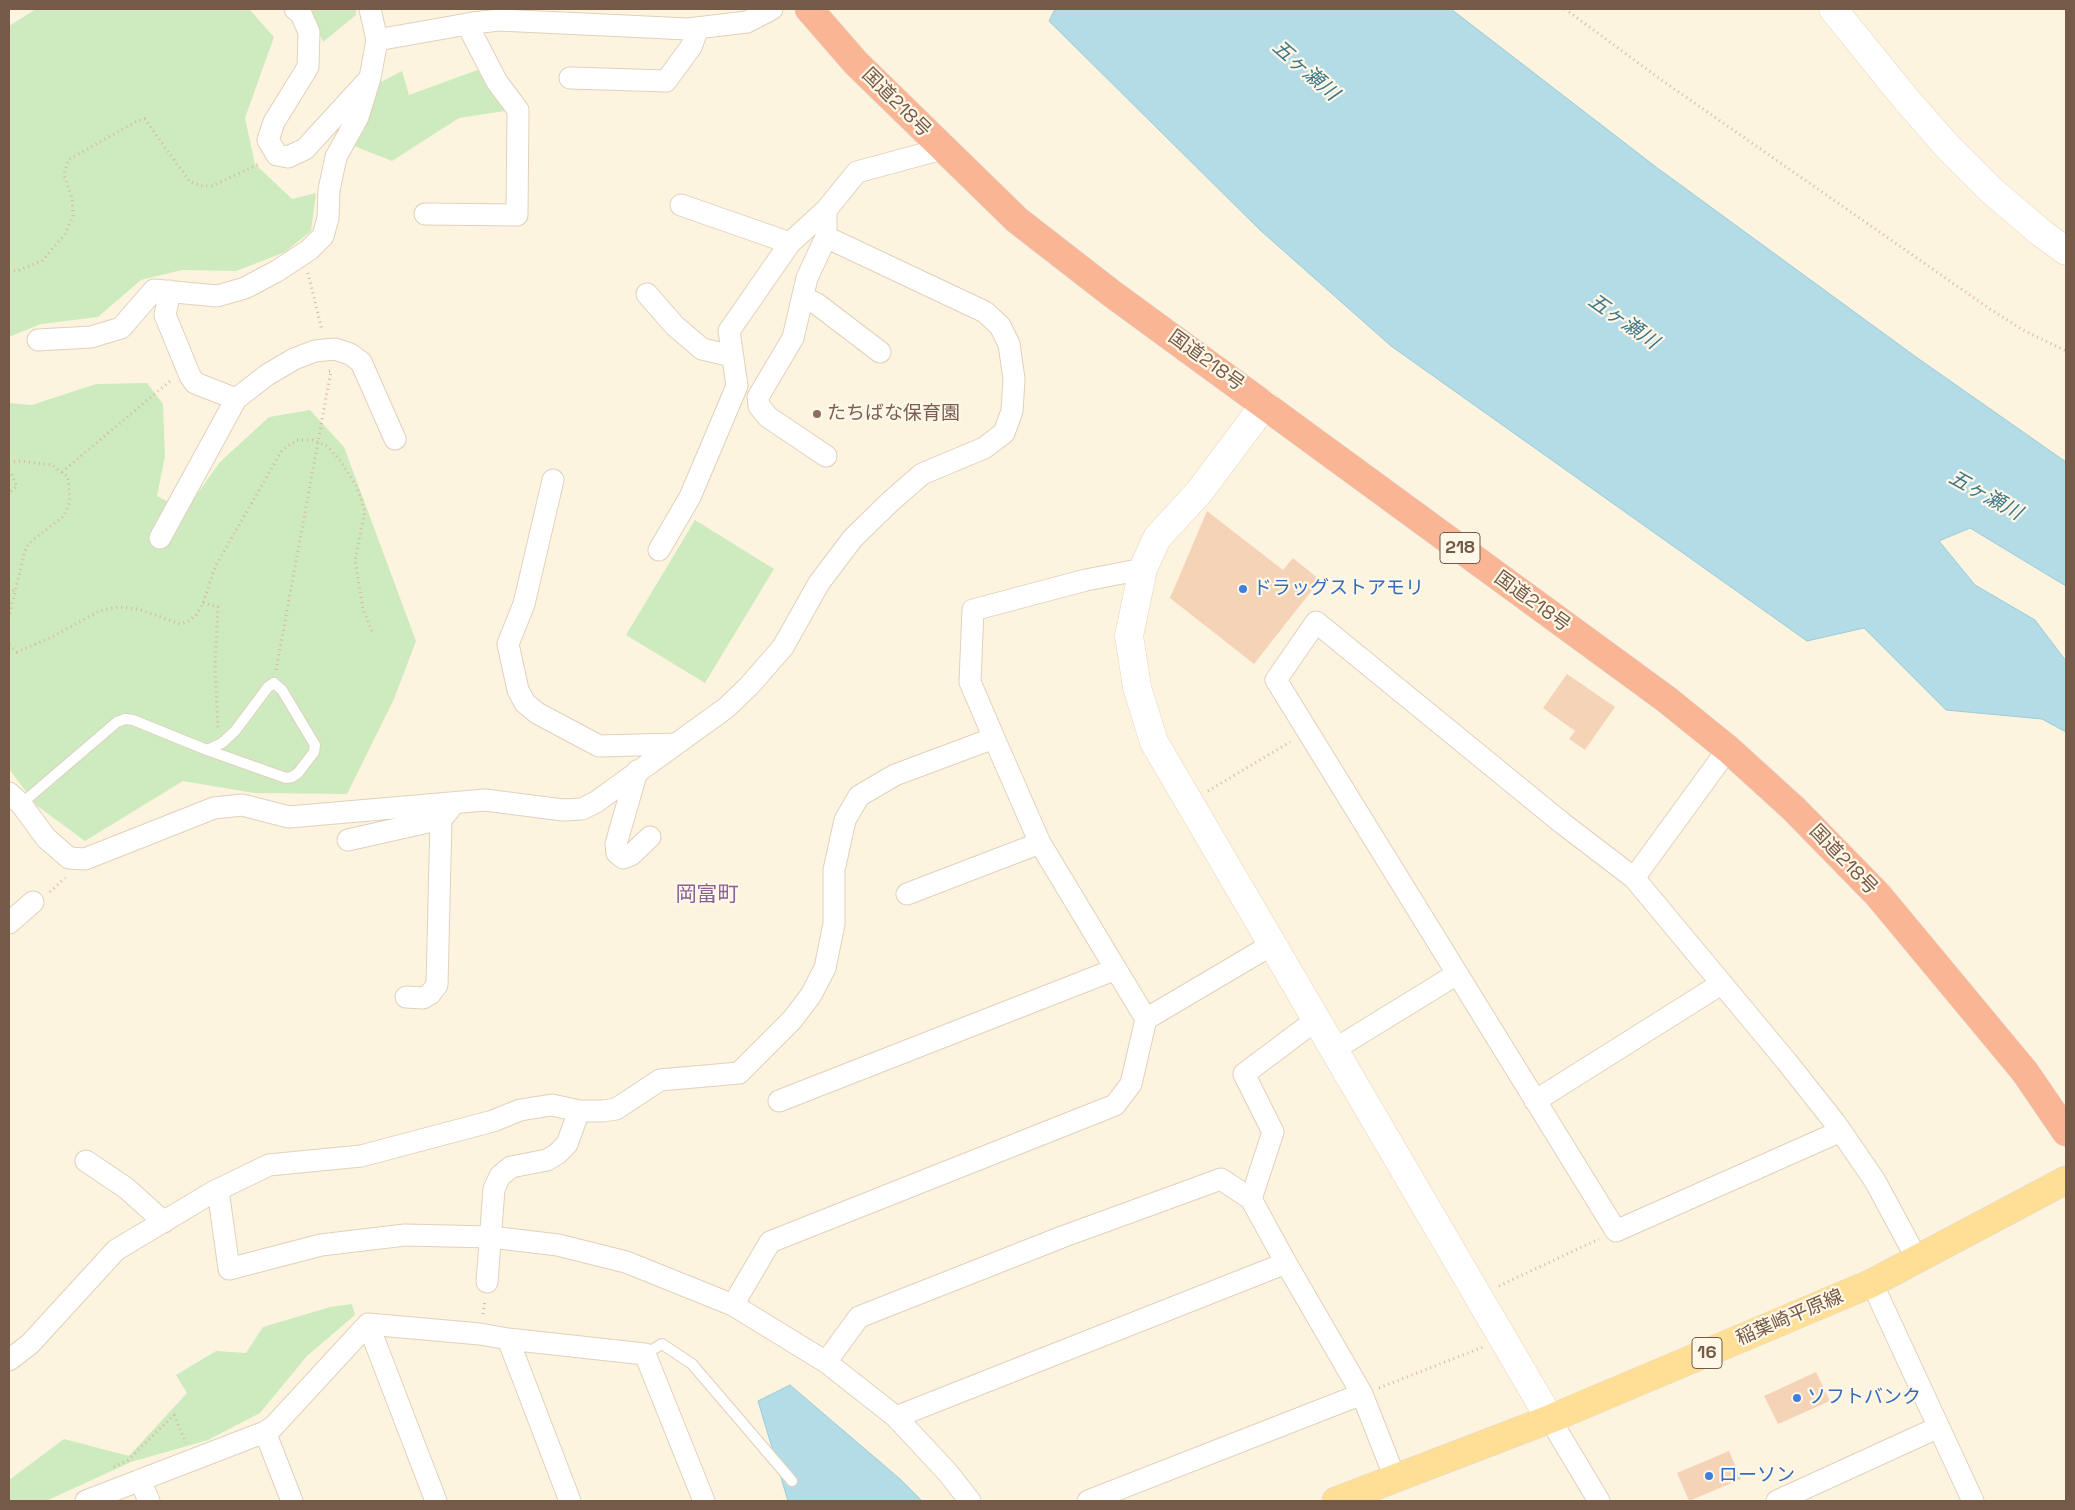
<!DOCTYPE html>
<html>
<head>
<meta charset="utf-8">
<style>
	body { margin:0 }
	#map { position:relative; width:2075px; height:1510px; overflow:hidden; background:#fdf4e0; font-family:"Space Grotesk",sans-serif }
	canvas { display:block }
	.frame { position:absolute; inset:0; border:10px solid #755a47; pointer-events:none }
</style>
</head>
<body>
<div id="map">
<canvas width="2075" height="1510"></canvas>
<div class="frame"></div>
</div>
<script>
const c = document.querySelector('canvas').getContext('2d');
c.lineJoin = 'round';
function fill(path, color) { c.fillStyle = color; c.fill(path, 'evenodd'); }
const shape = rows => new Path2D(rows.map(r => 'M' + r).join(''));
function stroke(path, color, width, dash) { c.strokeStyle = color; c.lineWidth = width; c.lineCap = dash ? 'butt' : 'round'; c.setLineDash(dash || []); c.stroke(path); }
function drawText(font, color, halo, rows, align = 'center') {
  c.font = font + ' "Space Grotesk","Noto Sans JP",sans-serif'; c.lineWidth = 4.5; c.setLineDash([]); c.textBaseline = 'middle'; c.strokeStyle = halo; c.fillStyle = color; for (const [text, x, y, turn = 0] of rows) {
    c.save(); c.translate(x, y); c.rotate((+turn || 0) * Math.PI / 180); c.textAlign = isNaN(turn) ? turn : align; if (halo) c.strokeText(text, 0, 0); c.fillText(text, 0, 0); c.restore();
  }
}
fill(shape([
	[36,9,250,10,274,37,245,118,255,164,292,199,316,193,311,231,285,252,236,271,182,270,141,280,98,317,41,324,9,337,9,26],
	[309,9,356,9,356,15,323,42],
	[483,68,505,111,459,118,392,161,354,146,379,83,402,71,409,95],
	[147,383,163,404,165,456,157,496,185,511,220,462,269,417,310,410,344,447,416,641,394,699,347,794,254,793,183,781,85,841,36,805,9,769,9,403,32,405,96,384],
	[695,520,774,569,705,683,626,635],
	[352,1304,355,1315,307,1356,260,1413,208,1440,131,1462,46,1501,9,1501,9,1480,64,1439,129,1456,187,1393,176,1375,216,1351,246,1353,263,1327,330,1307]
]), '#cdebbf');
const water = shape([
	[1055,9,1451,9,1656,167,1916,357,2066,462,2066,586,1970,528,1939,541,1975,585,2035,620,2066,661,2066,732,2042,719,1946,710,1864,628,1807,641,1391,346,1260,230,1049,21,1055,9],
	[790,1385,900,1479,922,1501,788,1501,758,1401,790,1385]
]);
fill(water, '#b4dce7');
stroke(water, '#9acbd9', 1);
fill(shape([
	[1207,511,1283,570,1293,558,1320,580,1254,664,1170,598],
	[1567,674,1615,707,1585,750,1569,739,1575,731,1543,708],
	[1816,1372,1830,1401,1778,1424,1764,1396],
	[1729,1451,1741,1479,1689,1501,1677,1473]
]), '#f4d3b7');
const lane = shape([
	[21,804,117,722,125,719,133,720,207,750,286,778,292,777,298,773,314,752,315,745,282,690,274,683,268,687,235,731,222,743,207,750],
	[645,1354,662,1344,692,1364,792,1481]
]);
const street = shape([
	[295,9,301,14,309,32,308,67,274,122,268,140,277,155,288,157,305,149,370,78,377,40,370,9],
	[377,40,473,23,499,20,688,29,747,22,772,9],
	[570,78,666,81,691,47,698,28],
	[681,205,790,243],
	[425,214,517,215,518,110,497,82,467,24],
	[826,237,807,278,793,338,758,397,759,406,768,417,826,456],
	[170,291,165,315,190,376,195,383,236,399,267,375,294,359,315,351,335,349,350,354,361,362,395,439],
	[647,294,675,326,702,349,732,356],
	[804,298,817,304,880,352],
	[38,340,91,337,121,328,154,290,217,296,245,288,277,271,309,250,323,236,328,218,329,190,336,157,358,117,370,78],
	[553,480,524,604,508,644,518,690,525,703,537,713,599,746,675,744],
	[160,538,236,399],
	[659,550,690,497,737,386,729,331,790,243,826,210],
	[994,738,1040,843,1146,1019],
	[637,771,616,844,617,853,623,858,631,855,650,837],
	[9,793,21,804,46,838,69,858,85,859,214,808,242,805,289,817,485,800,563,810,582,809,596,802,726,708,749,686,783,647,819,583,853,538,891,501,922,474,984,448,1004,433,1012,411,1014,379,1009,344,1000,326,985,312,826,237,826,210,857,172,942,149],
	[348,840,441,819,449,810],
	[1634,878,1728,749],
	[907,894,1040,843],
	[9,923,33,902],
	[406,997,423,998,430,994,437,985,441,819],
	[1335,1049,1457,974],
	[779,1101,1116,969],
	[1535,1101,1721,984],
	[1841,1131,1616,1231,1276,680,1316,622,1562,823,1634,878,1787,1062,1836,1124,1875,1181,1917,1259],
	[86,1161,126,1188,164,1222],
	[218,1190,229,1269,321,1245,405,1235,491,1237,558,1245,626,1262,733,1305,826,1362],
	[1251,1199,1273,1132,1244,1074,1316,1020],
	[487,1282,494,1189,500,1176,511,1167,547,1160,557,1154,567,1144,579,1111],
	[1872,1283,1973,1501],
	[733,1305,770,1242,1115,1105,1131,1084,1146,1019,1273,944],
	[368,1324,436,1501],
	[508,1339,570,1501],
	[9,1360,30,1344,116,1250,213,1192,269,1165,361,1156,493,1121,520,1110,552,1105,579,1111,603,1111,616,1109,660,1080,739,1073,792,1020,811,995,825,968,834,924,834,870,845,820,859,796,895,775,994,738,970,682,973,610,1086,580,1143,569],
	[1362,1394,1395,1478],
	[896,1417,1286,1263],
	[1550,1419,1599,1501],
	[265,1432,292,1501],
	[140,1480,149,1501],
	[86,1501,265,1432,273,1427,368,1324,480,1334,508,1339,645,1354,704,1501],
	[970,1501,948,1473,896,1417,826,1362,859,1317,1062,1237,1221,1179,1251,1199,1286,1263,1362,1394,1088,1501],
	[1777,1501,1939,1427]
]);
const secondary = shape([
	[1833,9,1905,98,1947,146,1991,190,2040,232,2066,251],
	[1265,404,1200,491,1157,538,1143,569,1129,636,1137,687,1154,742,1550,1419]
]);
const primary = shape([
	[1336,1501,1550,1419,1872,1283,2066,1180]
]);
const highway = shape([
	[809,9,856,63,1017,220,1111,293,1666,699,1728,749,1794,809,1878,895,2025,1072,2066,1132]
]);
stroke(lane, '#e1d0bc', 12);
stroke(street, '#e1d0bc', 23);
stroke(secondary, '#e7d2ba', 29);
stroke(primary, '#ded7d3', 29);
stroke(highway, '#ded7d3', 29);
stroke(shape([
	[1565,9,1660,79,1990,309,2023,330,2066,351],
	[9,270,17,271,42,261,65,234,73,216,72,198,64,175,68,160,137,121,145,119,190,182,201,186,212,186,261,163],
	[308,273,322,330],
	[9,462,20,461,52,465,68,477,70,501,64,516,29,543,25,551,9,616],
	[9,470,17,486,9,493],
	[62,472,170,381],
	[9,594,16,588],
	[203,603,218,607,215,665,218,728],
	[9,645,17,652,52,637,99,611,119,607,138,609,180,624,189,621,196,615,203,603,215,567,282,450,297,440,313,440,327,446,339,459,357,487,365,511,355,560,363,609,373,634],
	[276,670,331,371,329,371],
	[1208,791,1290,742],
	[50,892,65,878],
	[1499,1286,1599,1239],
	[483,1314,485,1300],
	[1379,1388,1483,1347],
	[114,1467,128,1460,174,1415,186,1443]
]), '#d8b79a', 3, [1, 4]);
stroke(lane, '#fff', 10);
stroke(street, '#fff', 21);
stroke(secondary, '#fff', 28);
stroke(primary, '#ffdf96', 28);
stroke(highway, '#fab694', 28);
for (const [x, y, r, color] of [
	[817,414,5,"#8d6e63"],
	[1243,589,5,"#3f7fe0"],
	[1797,1398,5,"#3f7fe0"],
	[1709,1476,5,"#3f7fe0"]
]) { const dot = new Path2D(); dot.arc(x, y, r, 0, 2 * Math.PI); c.fillStyle = color; c.fill(dot); stroke(dot, '#fff7e7', 2); }
for (const [x, y, w] of [
	[1460,548,40],
	[1707,1353,30]
]) { const box = new Path2D(); box.roundRect(x - w / 2, y - 15.5, w, 31, 4); c.fillStyle = '#fff7e7'; c.fill(box); stroke(box, '#755a47', 1); }
drawText('bold 18px', '#755a47', null, [
	["218",1460,548],
	["16",1707,1353]
]);
drawText('19px', '#755a47', '#fff7e7', [
	["国道218号",896,103,45],
	["国道218号",1206,361,36],
	["国道218号",1532,602,36],
	["国道218号",1843,860,46],
	["稲葉崎平原線",1790,1318,-23]
]);
drawText('19px', '#785e54', '#fff7e7', [
	["たちばな保育園",827,414]
], 'left');
drawText('19px', '#366cbe', '#fff7e7', [
	["ドラッグストアモリ",1253,589],
	["ソフトバンク",1807,1398],
	["ローソン",1719,1476]
], 'left');
drawText('italic 20px', '#40788a', '#fff7e7', [
	["五ヶ瀬川",1305,71,41],
	["五ヶ瀬川",1623,322,35],
	["五ヶ瀬川",1985,496,29]
]);
drawText('21px', '#8a6299', '#fff7e7', [
	["岡富町",707,895]
]);
</script>
</body>
</html>
